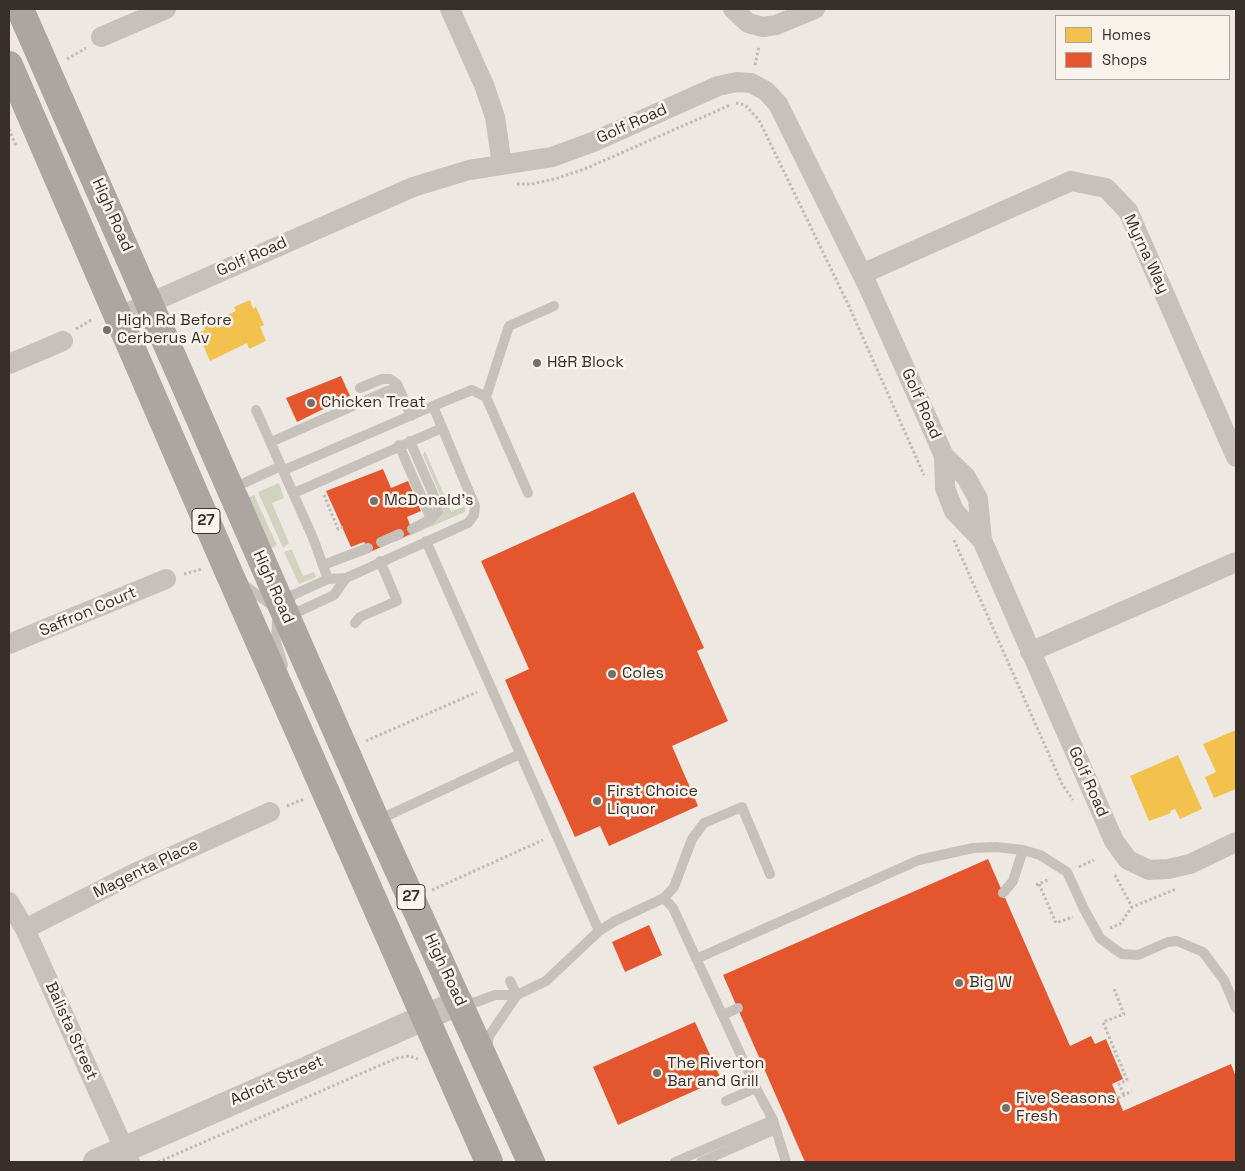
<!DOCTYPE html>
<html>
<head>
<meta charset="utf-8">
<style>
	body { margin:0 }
	#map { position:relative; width:1245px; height:1171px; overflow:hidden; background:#eee8e3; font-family:"Space Grotesk",sans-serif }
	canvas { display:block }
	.frame { position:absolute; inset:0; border:10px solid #382e2a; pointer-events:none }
	.legend { position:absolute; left:1055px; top:15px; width:175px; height:65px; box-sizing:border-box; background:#faf3ec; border:1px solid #aca49e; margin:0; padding:6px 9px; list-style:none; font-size:15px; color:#382e2a }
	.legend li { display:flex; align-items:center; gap:10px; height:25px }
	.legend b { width:25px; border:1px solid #aca49e }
</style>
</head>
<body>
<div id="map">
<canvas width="1245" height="1171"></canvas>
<div class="frame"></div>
<ul class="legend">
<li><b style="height:14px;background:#f2c14e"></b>Homes</li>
<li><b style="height:14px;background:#e4572e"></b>Shops</li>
</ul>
</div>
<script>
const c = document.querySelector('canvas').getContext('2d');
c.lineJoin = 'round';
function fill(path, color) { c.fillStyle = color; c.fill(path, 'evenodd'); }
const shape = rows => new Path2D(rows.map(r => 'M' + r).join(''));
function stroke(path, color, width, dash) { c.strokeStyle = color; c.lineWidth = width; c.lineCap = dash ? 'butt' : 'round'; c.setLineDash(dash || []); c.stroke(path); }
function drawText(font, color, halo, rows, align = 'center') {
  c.font = font + ' "Space Grotesk",sans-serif'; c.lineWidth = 5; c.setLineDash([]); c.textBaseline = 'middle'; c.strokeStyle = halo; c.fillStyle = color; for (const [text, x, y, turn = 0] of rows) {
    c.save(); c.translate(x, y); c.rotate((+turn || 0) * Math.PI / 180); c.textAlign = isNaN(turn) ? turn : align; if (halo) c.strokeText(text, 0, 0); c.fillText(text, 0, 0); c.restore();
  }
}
fill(shape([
	[425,451,451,511,466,506,465,512,395,542,394,540,439,518,443,508,441,497,423,455],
	[279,483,284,498,272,503,289,543,283,548,258,492],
	[254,495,277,545,269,550,247,498],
	[289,550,292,550,303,576,314,572,316,577,299,584,284,552]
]), '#d0d3be');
fill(shape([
	[250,300,253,309,256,307,264,325,260,327,266,341,249,349,247,343,210,361,198,333,205,330,204,327,212,322,236,311,234,307],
	[1236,730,1236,789,1214,798,1205,777,1216,772,1203,744],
	[1178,755,1202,809,1180,819,1175,809,1170,811,1171,813,1149,821,1130,776]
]), '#f2c14e');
fill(shape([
	[341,376,350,396,297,422,286,398],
	[383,469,391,488,408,481,421,511,407,517,413,533,370,552,364,542,351,547,326,491],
	[634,492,704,648,697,651,728,721,672,746,698,806,609,846,600,826,575,837,512,696,505,680,529,669,481,561],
	[988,859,1070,1046,1091,1036,1095,1044,1106,1039,1123,1079,1112,1084,1123,1111,1231,1064,1236,1077,1236,1162,805,1162,723,975],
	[649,925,662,955,625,972,612,942],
	[695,1022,721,1079,618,1125,593,1067]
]), '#e4572e');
stroke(shape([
	[67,59,86,48],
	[755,65,759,46],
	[736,103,745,105,759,120,848,304,924,475],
	[9,129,16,146],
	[517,184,532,184,558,178,587,168,730,105],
	[76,329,93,319],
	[324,495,338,529,343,527],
	[954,540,1062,784,1073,800],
	[184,574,202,569],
	[366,741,477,692],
	[287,806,304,799],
	[1079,867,1094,860],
	[1115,875,1132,907,1176,889],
	[1039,884,1056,923,1073,917],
	[1036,885,1050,879],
	[432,890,543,840],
	[1110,928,1120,924,1132,907],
	[1114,989,1124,1014,1103,1022,1127,1080,1119,1084,1124,1095],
	[1118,1098,1132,1091],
	[158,1162,397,1058,409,1056,418,1059]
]), '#c0b9b4', 3, [2.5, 2.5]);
stroke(shape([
	[360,388,382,379,390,379,397,384,411,416],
	[486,397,509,326,554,306],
	[433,406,472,390,486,397,528,493],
	[256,410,313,538,328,579],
	[410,441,437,503,438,511,431,519],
	[271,442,387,391,395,389,401,392],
	[399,445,431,519,412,529],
	[231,489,281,466],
	[294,493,442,428],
	[426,541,599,931],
	[381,542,399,534],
	[323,565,368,548],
	[243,584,270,604,300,611,334,595,346,578],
	[355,623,360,617,397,601,380,561],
	[283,665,276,642,277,621,283,608,293,595,328,579,346,578,468,523,474,515,475,506,433,406,284,470],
	[376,821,520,754],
	[1003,893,1013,881,1023,850],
	[664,898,673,908,756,1088,773,1120,786,1162],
	[696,959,919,860,973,848,996,847,1023,850,1040,855,1067,872,1084,909,1100,938,1116,950,1122,954,1138,955,1168,942,1177,941,1203,952,1224,980,1236,1008],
	[510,981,517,995],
	[461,1002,476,1002,495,995,517,995,546,981,599,931,615,921,664,898,674,887,692,839,704,823,742,807,770,874],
	[723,1015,738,1008],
	[487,1048,489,1036,517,995],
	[726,1101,756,1088],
	[675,1162,773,1120],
	[701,1162,776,1129]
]), '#c7c1bc', 10);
stroke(shape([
	[450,9,484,85,495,117,502,165],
	[733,9,748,23,763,27,776,25,815,9],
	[101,37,166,9],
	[862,274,1071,181,1106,188,1128,211,1236,457],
	[118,317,413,187,469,170,552,157,593,142,718,86,737,82,751,83,766,91,778,104,867,284,925,413,944,456,945,488,954,511,982,540],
	[9,364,63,341],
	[944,456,966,477,978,499,982,540,1114,841,1128,860,1149,870,1168,869,1190,864,1236,842],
	[9,644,166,579],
	[1030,652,1236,562],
	[9,902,25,929,130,1162],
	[25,929,137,872,270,812]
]), '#c7c1bc', 20);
stroke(shape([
	[96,1162,460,1002]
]), '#c7c1bc', 26);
stroke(shape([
	[20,9,376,821,531,1162],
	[9,65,229,573,489,1162]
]), '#aca5a1', 28);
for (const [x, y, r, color] of [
	[107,330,5,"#786f6b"],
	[537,363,5,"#786f6b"],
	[311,403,5,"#786f6b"],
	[374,501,5,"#786f6b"],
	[612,674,5,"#786f6b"],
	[597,801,5,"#786f6b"],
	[959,983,5,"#786f6b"],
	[657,1073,5,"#786f6b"],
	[1006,1108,5,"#786f6b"]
]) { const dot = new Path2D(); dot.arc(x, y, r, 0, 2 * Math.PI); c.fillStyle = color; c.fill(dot); stroke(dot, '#faf3ec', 2); }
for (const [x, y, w] of [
	[206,521,28],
	[411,897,28]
]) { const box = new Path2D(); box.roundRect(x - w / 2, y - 12.5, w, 25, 4); c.fillStyle = '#faf3ec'; c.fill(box); stroke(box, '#382e2a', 1); }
drawText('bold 15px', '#382e2a', null, [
	["27",206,521],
	["27",411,897]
]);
drawText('16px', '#382e2a', '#faf3ec', [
	["Golf Road",632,124,-24],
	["High Road",112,215,66],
	["Myrna Way",1146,254,65],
	["Golf Road",252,257,-24],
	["Golf Road",921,404,66],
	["High Road",273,587,66],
	["Saffron Court",88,612,-23],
	["Golf Road",1088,782,66],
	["Magenta Place",146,869,-26],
	["High Road",445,970,65],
	["Balista Street",71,1031,66],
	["Adroit Street",277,1081,-24]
]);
drawText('16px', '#382e2a', '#faf3ec', [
	["High Rd Before",117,321],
	["Cerberus Av",117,339],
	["H&R Block",547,363],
	["Chicken Treat",321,403],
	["McDonald's",384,501],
	["Coles",622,674],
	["First Choice",607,792],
	["Liquor",607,810],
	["Big W",969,983],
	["The Riverton",667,1064],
	["Bar and Grill",667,1082],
	["Five Seasons",1016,1099],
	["Fresh",1016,1117]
], 'left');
</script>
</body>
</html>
